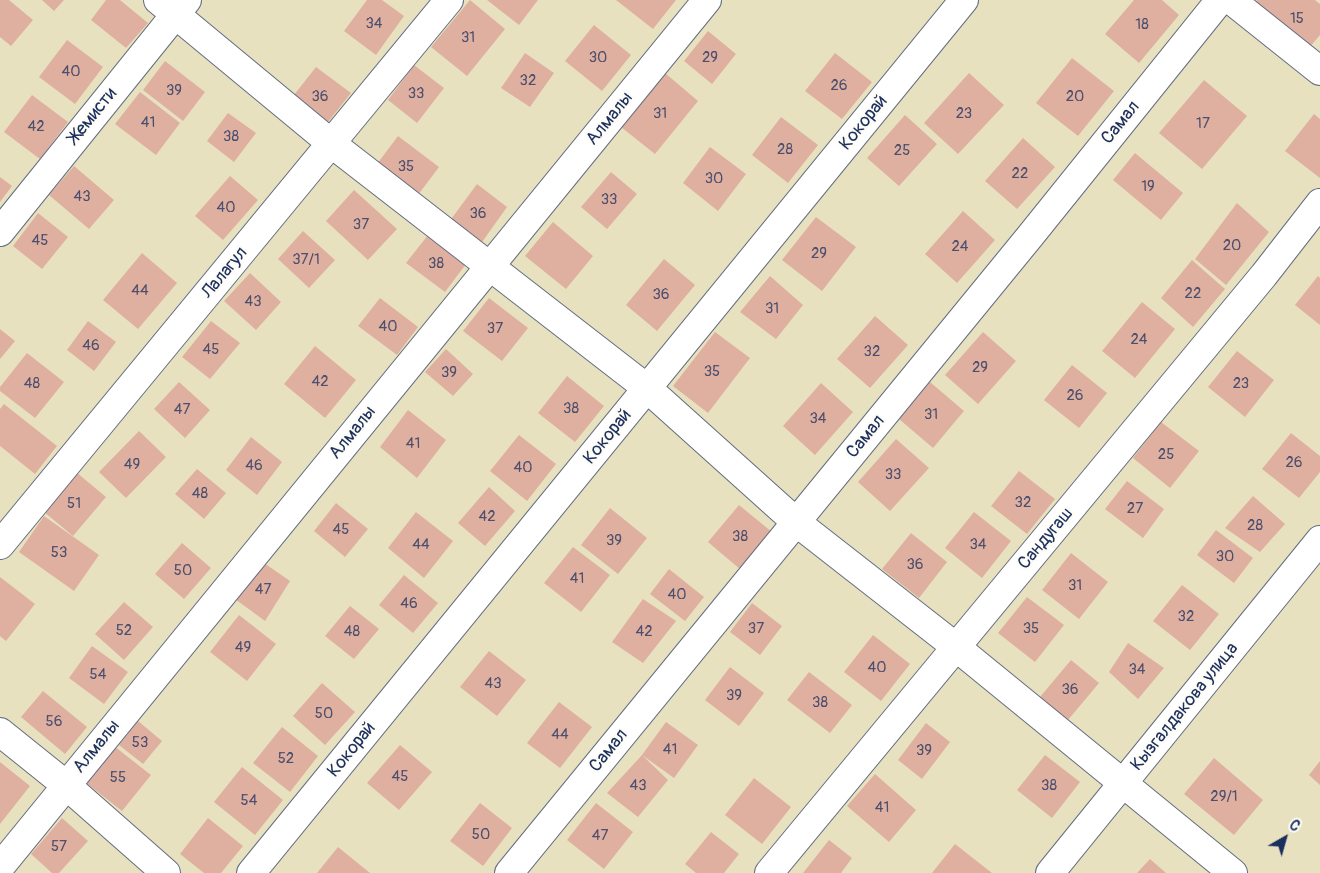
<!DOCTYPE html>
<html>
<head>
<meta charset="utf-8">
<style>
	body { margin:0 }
	#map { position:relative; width:1320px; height:873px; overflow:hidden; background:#e8e1bf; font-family:Pangolin,sans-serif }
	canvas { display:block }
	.north { position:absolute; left:1260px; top:813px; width:50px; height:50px; -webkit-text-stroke:4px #fdfcf7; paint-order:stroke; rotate:38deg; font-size:14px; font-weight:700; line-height:20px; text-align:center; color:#1b2f5e }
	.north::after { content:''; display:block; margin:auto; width:18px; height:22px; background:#1b2f5e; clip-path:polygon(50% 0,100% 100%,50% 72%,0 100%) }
</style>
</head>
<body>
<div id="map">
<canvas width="1320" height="873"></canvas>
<div class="north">С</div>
</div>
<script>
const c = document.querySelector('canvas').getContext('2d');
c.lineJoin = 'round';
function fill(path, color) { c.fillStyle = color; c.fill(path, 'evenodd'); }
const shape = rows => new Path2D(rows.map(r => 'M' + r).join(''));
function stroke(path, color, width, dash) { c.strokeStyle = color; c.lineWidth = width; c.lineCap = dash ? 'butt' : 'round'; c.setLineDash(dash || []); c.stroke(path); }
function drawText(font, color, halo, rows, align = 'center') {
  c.font = font + ' Pangolin,sans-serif'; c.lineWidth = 5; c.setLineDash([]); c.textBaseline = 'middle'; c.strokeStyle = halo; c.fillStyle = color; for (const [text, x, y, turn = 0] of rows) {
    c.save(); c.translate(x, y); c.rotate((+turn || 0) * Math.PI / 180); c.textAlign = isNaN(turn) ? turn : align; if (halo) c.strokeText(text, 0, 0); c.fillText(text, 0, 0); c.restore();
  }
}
fill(shape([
	[0,0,9,0,33,20,11,46,0,37],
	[42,0,64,0,54,11],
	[106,0,120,0,148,23,126,48,91,20],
	[367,0,382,0,404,16,376,55,344,31],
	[470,0,505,29,467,76,431,47],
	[487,0,538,0,519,25],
	[616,0,676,0,653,29],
	[1134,0,1162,0,1179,15,1139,63,1105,34],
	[1257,0,1315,0,1320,4,1320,35,1308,49,1254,3],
	[594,25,631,55,602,91,565,61],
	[708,31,736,54,712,84,684,61],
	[67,40,103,67,75,104,39,77],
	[525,53,554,73,530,107,501,88],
	[835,53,872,82,842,119,805,91],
	[1072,58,1114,91,1078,136,1036,103],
	[165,61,205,92,183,121,143,90],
	[414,65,444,88,417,123,388,100],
	[316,67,351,93,324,127,290,100],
	[665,73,698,101,655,154,621,127],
	[969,73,1004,105,958,154,924,123],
	[1204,80,1247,116,1202,169,1159,133],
	[140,92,180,123,156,155,115,124],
	[32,95,68,122,40,159,4,132],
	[228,113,256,133,234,162,207,141],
	[1314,114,1320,119,1320,178,1285,151],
	[905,115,937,144,899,186,867,158],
	[781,117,818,145,788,183,752,155],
	[398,136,439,167,415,199,374,168],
	[1023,138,1055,167,1017,209,985,181],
	[710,147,746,174,718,211,683,183],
	[1135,153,1183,193,1161,220,1113,180],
	[74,166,114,200,89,229,49,195],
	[611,172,637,194,607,229,581,207],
	[230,176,258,200,223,240,195,216],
	[0,177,12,186,0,202],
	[477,184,507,207,480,245,449,222],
	[354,190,397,229,368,260,326,221],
	[1237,203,1269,232,1226,285,1195,259],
	[963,211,995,240,957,283,925,254],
	[38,213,68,237,42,269,13,246],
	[816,217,856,247,822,291,782,260],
	[553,222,593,256,566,289,525,256],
	[303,231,335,260,309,288,278,259],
	[428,235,466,264,445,292,406,263],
	[142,253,177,283,138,329,103,300],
	[664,259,695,285,657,331,626,305],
	[1192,260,1225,289,1193,327,1161,298],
	[250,273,281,302,256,330,224,301],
	[770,276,803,305,776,339,740,312],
	[1318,276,1320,278,1320,325,1295,305],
	[380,298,418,327,397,355,358,326],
	[489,298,528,328,502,361,463,331],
	[1142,302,1175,329,1135,378,1102,351],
	[875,316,908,345,870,388,837,359],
	[88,321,116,342,94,371,67,350],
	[211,321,240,343,210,379,182,357],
	[0,329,15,341,0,359],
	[715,332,750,358,708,413,673,386],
	[983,332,1016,361,978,404,945,375],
	[315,346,356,380,325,418,284,384],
	[446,349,473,374,453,396,425,372],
	[1237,351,1274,380,1245,417,1208,387],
	[27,353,64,382,35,418,0,391,0,387],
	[1072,365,1107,393,1079,428,1044,400],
	[567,376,604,406,575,442,538,413],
	[179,382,210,410,185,438,154,409],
	[930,382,964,411,933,448,899,419],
	[821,383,853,412,815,455,783,426],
	[4,404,57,446,35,474,0,446,0,409],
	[408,410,446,440,417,478,380,447],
	[1161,422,1199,451,1170,488,1133,458],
	[139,431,166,457,126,498,99,472],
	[1291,433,1320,456,1320,472,1299,498,1262,469],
	[519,435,556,464,527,501,490,471],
	[251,437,282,462,257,495,226,470],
	[896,439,929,468,890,511,858,482],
	[197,469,226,493,204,519,175,494],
	[1019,471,1055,499,1027,534,991,506],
	[76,472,106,497,73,536,43,511],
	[1127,481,1164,509,1143,538,1105,509],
	[489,487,515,511,485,546,458,523],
	[1253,496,1285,524,1260,552,1225,528],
	[336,503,368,529,345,557,314,531],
	[739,505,772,532,741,570,708,542],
	[610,508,647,538,618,574,581,545],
	[416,512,453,541,424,578,388,548],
	[974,512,1011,541,982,578,945,548],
	[44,516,99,555,74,591,19,552],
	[1216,530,1253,558,1234,583,1197,555],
	[911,533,947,562,919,598,882,569],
	[182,543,211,568,184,599,155,574],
	[573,547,610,575,581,612,544,583],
	[1071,553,1108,582,1079,619,1042,590],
	[264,563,290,581,265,621,235,599],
	[669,569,704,597,685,621,650,594],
	[404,575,438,603,413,633,379,605],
	[0,577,35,604,6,641,0,636],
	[1182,585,1219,614,1190,650,1153,621],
	[1027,597,1064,625,1035,662,998,633],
	[643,599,676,621,643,663,612,642],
	[124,602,153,627,124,660,95,634],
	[752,603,782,626,760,655,730,632],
	[350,606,379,629,354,659,325,636],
	[239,615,276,644,247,681,210,652],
	[873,635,910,664,881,701,844,672],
	[1128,643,1164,668,1138,699,1109,672],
	[92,646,128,672,104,704,69,678],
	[489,651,526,680,497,716,460,687],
	[1071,660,1099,683,1068,720,1040,697],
	[730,667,764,693,739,726,705,700],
	[809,672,852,705,830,733,787,700],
	[322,683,355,712,325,745,293,716],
	[43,691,87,727,65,754,21,717],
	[559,702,592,727,560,768,527,743],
	[138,721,162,741,143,764,119,745],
	[666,722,698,745,674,778,642,755,668,780,638,817,607,793,642,755],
	[926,723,950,742,922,779,898,760],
	[282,727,318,756,290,792,253,763],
	[400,745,432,772,399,810,367,783],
	[114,746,151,775,122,811,85,782],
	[1045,755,1080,782,1052,818,1017,790],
	[1214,758,1263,800,1234,835,1184,794],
	[1320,761,1320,785,1309,775],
	[0,762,30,786,0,824],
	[242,767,283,800,255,835,214,802],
	[875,774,916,810,889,842,847,806],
	[754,778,791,807,762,844,725,815],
	[480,803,512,828,483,866,450,841],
	[596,803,633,832,604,869,567,840],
	[62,818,88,841,59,873,52,873,31,854],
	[208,818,243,846,221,873,204,873,180,854],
	[711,832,739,854,724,873,696,873,685,864],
	[829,840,852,858,841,873,803,873],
	[955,844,992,873,932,873],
	[338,847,370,873,317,873],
	[1150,859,1166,873,1137,873]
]), '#dfb09f');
const minor = shape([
	[158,0,332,144,648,389,796,522,956,647,1233,873],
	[1231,0,1320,71],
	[0,232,187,0],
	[0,545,449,0],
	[0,732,66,785,166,873],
	[0,867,707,0],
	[251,873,964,0],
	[509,873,1031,235,1220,0],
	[769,873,1264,275,1320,203],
	[1050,873,1320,540]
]);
stroke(minor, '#636d80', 30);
stroke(minor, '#fff', 28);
drawText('15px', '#4c4f6e', null, [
	["15",1297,19],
	["34",374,24],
	["18",1142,25],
	["31",468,38],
	["30",598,58],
	["29",710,58],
	["40",71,72],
	["32",528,81],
	["26",839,86],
	["39",174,91],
	["33",416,94],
	["36",320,97],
	["20",1075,97],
	["31",660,114],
	["23",964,114],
	["41",148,123],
	["17",1203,124],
	["42",36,127],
	["38",231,137],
	["28",785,150],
	["25",902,151],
	["35",406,167],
	["22",1020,174],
	["30",714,179],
	["19",1148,187],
	["43",82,197],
	["33",609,200],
	["40",226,208],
	["36",478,214],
	["37",361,225],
	["45",40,241],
	["20",1232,246],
	["24",960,247],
	["29",819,254],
	["37/1",306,260],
	["38",436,264],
	["44",140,291],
	["22",1193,294],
	["36",661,295],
	["43",253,302],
	["31",772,309],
	["40",388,327],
	["37",495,329],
	["24",1139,340],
	["46",91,346],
	["45",211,350],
	["32",872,352],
	["29",980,368],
	["35",712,372],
	["39",449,373],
	["42",320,382],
	["48",32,384],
	["23",1241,384],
	["26",1075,396],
	["38",571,409],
	["47",182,410],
	["31",931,415],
	["34",818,419],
	["41",413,444],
	["25",1166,455],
	["26",1294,463],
	["49",132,465],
	["46",254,466],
	["40",523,468],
	["33",893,475],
	["48",200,494],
	["32",1023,503],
	["51",74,504],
	["27",1135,509],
	["42",487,517],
	["28",1255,526],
	["45",341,530],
	["38",740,537],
	["39",614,541],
	["44",421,545],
	["34",978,545],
	["53",59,553],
	["30",1225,557],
	["36",915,565],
	["50",183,571],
	["41",577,579],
	["31",1075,586],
	["47",263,590],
	["40",677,595],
	["46",409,604],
	["32",1186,617],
	["37",756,629],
	["35",1031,629],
	["52",124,631],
	["48",352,632],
	["42",644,632],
	["49",243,648],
	["40",877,668],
	["34",1137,670],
	["54",98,675],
	["43",493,684],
	["36",1070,690],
	["39",734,696],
	["38",820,703],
	["50",324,714],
	["56",54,722],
	["44",560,735],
	["53",140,743],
	["41",670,750],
	["39",924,751],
	["52",286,759],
	["45",400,777],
	["55",118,778],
	["43",638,786],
	["38",1049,786],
	["29/1",1224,797],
	["54",249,801],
	["41",882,808],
	["50",481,835],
	["47",600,836],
	["57",59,847]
]);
drawText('18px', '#1b2f5e', '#fdfcf7', [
	["Жемисти",93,116,-51],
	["Алмалы",610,119,-51],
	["Кокорай",864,123,-51],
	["Самал",1121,123,-51],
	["Лалагул",225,273,-50],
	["Алмалы",353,433,-51],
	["Кокорай",608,437,-51],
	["Самал",866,437,-51],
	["Сандугаш",1046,539,-50],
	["Кызгалдакова улица",1185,707,-51],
	["Алмалы",97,747,-51],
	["Кокорай",352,750,-51],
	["Самал",609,751,-51]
]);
</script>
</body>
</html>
